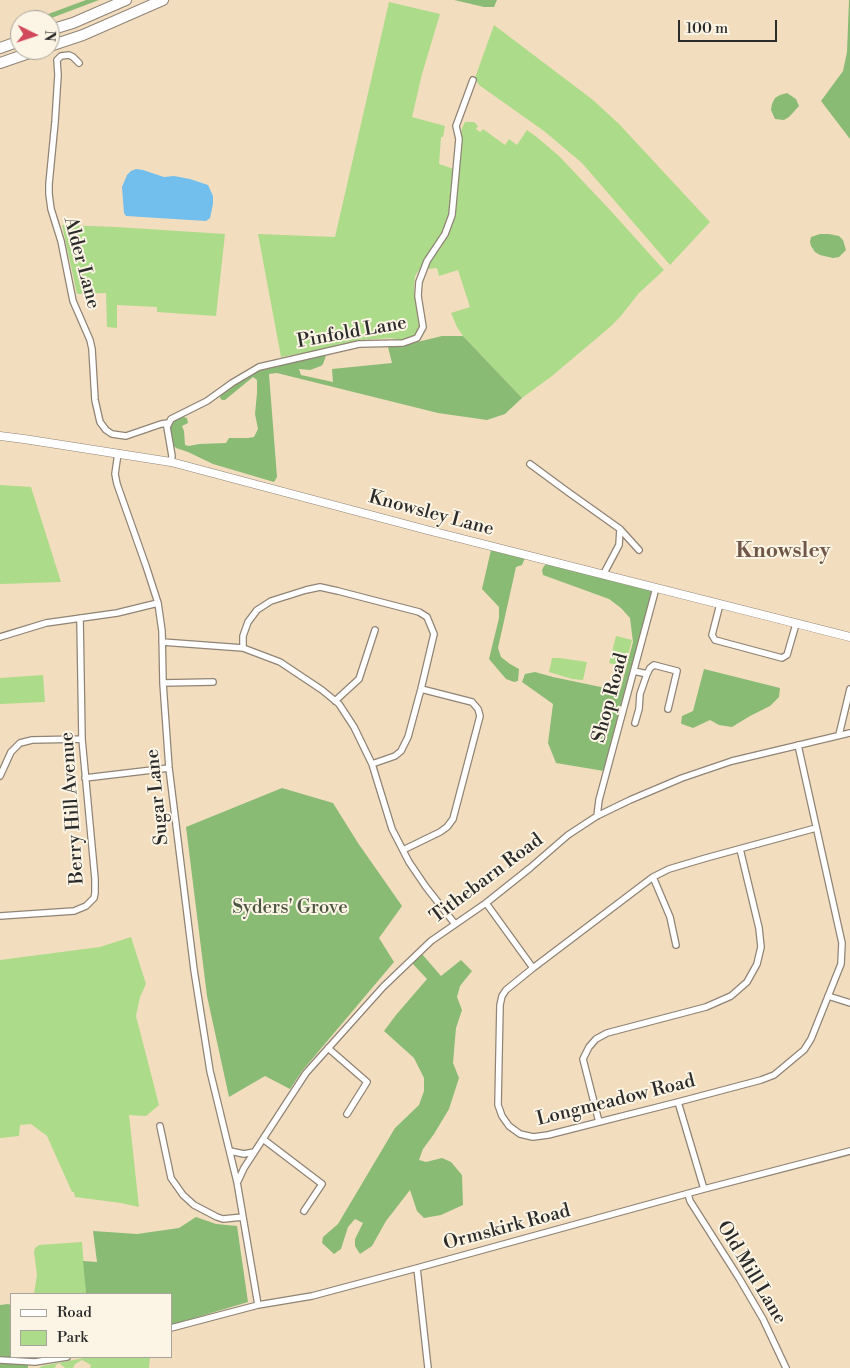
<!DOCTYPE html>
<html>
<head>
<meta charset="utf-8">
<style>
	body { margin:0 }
	#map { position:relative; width:850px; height:1368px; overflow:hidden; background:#f3ddbf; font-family:"Libre Bodoni",serif }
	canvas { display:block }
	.legend { position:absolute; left:10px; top:1293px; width:162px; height:65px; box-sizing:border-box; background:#fcf5e5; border:1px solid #a8a49b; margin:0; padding:6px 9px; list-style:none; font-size:15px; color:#2b2b2b }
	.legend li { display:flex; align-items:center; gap:10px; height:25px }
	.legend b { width:25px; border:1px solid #a8a49b }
	.north { position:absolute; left:10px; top:10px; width:50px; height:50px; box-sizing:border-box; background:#fcf5e5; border:1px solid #a8a49b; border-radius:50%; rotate:94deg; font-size:14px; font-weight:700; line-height:20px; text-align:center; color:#2b2b2b }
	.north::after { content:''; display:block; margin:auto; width:18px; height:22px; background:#d1495b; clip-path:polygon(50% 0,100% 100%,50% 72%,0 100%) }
	.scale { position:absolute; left:678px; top:20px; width:99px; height:22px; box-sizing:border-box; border:2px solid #2b2b2b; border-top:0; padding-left:6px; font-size:15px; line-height:18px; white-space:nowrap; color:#2b2b2b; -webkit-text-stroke:4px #fcf5e5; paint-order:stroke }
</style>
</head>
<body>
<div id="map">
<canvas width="850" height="1368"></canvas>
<ul class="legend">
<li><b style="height:6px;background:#fff"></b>Road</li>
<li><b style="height:14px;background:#acdb89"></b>Park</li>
</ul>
<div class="north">N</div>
<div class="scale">100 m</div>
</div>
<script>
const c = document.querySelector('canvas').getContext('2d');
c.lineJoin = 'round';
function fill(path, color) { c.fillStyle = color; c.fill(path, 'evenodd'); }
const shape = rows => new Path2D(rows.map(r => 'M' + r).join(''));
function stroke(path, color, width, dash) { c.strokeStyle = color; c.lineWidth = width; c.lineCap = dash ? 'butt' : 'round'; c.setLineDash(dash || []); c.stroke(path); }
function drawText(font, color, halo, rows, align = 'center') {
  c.font = font + ' "Libre Bodoni",serif'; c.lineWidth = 4; c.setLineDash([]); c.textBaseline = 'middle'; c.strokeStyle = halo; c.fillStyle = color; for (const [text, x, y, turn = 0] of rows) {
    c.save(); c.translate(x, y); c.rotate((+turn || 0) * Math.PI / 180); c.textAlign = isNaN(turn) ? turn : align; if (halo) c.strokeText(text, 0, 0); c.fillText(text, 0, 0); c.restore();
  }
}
fill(shape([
	[389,2,440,14,422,74,412,117,445,126,443,137,441,137,439,164,454,169,449,218,441,237,415,276,414,289,420,329,411,338,404,341,392,338,359,340,315,351,281,357,258,234,335,237],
	[494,25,593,100,619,124,710,222,670,265,582,163,544,131,479,85,475,78],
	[465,122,474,122,478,126,476,129,480,132,483,129,505,145,509,139,517,145,527,130,538,138,559,156,610,210,664,270,639,293,620,317,610,327,552,376,522,398,463,336,457,327,451,313,470,307,458,270,439,276,437,268,427,269,429,264,443,244,454,218,462,128],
	[62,225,116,227,225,234,216,316,157,312,157,307,117,305,117,328,107,327,106,293,77,294],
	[0,485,31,487,61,582,0,584],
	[616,636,632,640,625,667,609,663],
	[552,658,560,658,587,662,583,680,572,679,549,672],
	[43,675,45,702,0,704,0,678],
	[131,937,146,984,140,997,136,1016,159,1105,146,1116,129,1115,139,1207,121,1203,75,1197,74,1192,72,1192,47,1136,31,1124,20,1125,19,1136,0,1138,0,960,100,947],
	[82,1242,86,1294,34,1294,37,1275,34,1252,35,1248,39,1245],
	[89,1357,150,1357,149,1368,90,1368,91,1365,82,1360,75,1364,73,1368,65,1368,59,1363,56,1365,55,1368,39,1368,42,1366]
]), '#acdb89');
fill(shape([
	[86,0,99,0,46,20,32,20],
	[454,0,497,0,494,7,484,7],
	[849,0,850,0,850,139,821,101,843,71,847,52],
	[787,93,796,99,799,106,789,117,784,120,775,119,771,110,772,104,775,98,780,95],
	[820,234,829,234,839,236,843,240,846,250,839,257,833,258,820,255,815,252,811,246,810,242,811,237],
	[442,336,463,336,522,398,505,414,487,420,438,413,277,373,269,374,277,477,274,482,213,464,188,452,176,448,173,445,170,432,171,425,175,419,183,417,187,418,188,423,182,426,184,431,185,445,189,446,199,444,226,443,229,438,248,438,254,437,258,429,255,414,257,393,257,380,253,377,225,400,222,400,220,398,221,394,260,368,327,353,323,364,321,366,310,370,299,369,301,375,333,382,332,369,392,363,388,347,405,345],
	[491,550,525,558,522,565,516,567,498,648,501,657,510,664,519,669,518,681,514,682,506,679,489,659,499,618,499,607,482,589],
	[547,564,652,591,604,771,556,763,548,743,553,704,522,682,525,674,535,672,553,677,620,691,633,642,630,618,621,608,609,599,543,575,542,570,544,566],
	[704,669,780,688,779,697,770,706,750,716,732,727,719,725,710,720,693,728,682,724,681,723,682,716,693,711],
	[282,788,333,803,358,843,402,906,379,938,394,962,302,1071,290,1089,265,1076,229,1097,207,996,186,827],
	[422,954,441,976,461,960,472,971,460,986,457,997,462,1010,456,1028,453,1063,459,1078,449,1109,434,1134,423,1149,419,1160,426,1162,442,1158,451,1162,462,1175,463,1205,441,1215,424,1218,417,1211,410,1190,386,1221,372,1246,360,1254,355,1246,355,1239,363,1223,355,1219,348,1227,341,1249,334,1254,322,1243,323,1237,338,1224,395,1128,419,1105,424,1091,424,1078,414,1058,384,1031,396,1015,427,979,412,963],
	[196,1217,216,1224,237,1226,248,1302,171,1325,171,1294,86,1294,83,1261,97,1262,93,1231,137,1234,179,1228],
	[8,1304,11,1305,11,1357,27,1357,28,1368,0,1368,0,1305]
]), '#89bb75');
fill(shape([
	[136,169,143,170,164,177,174,176,190,179,208,185,213,196,213,204,210,218,206,221,126,216,124,213,122,187,127,175,131,171]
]), '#72beec');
const minor = shape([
	[79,63,73,57,69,55,61,56,57,60,58,75,55,122,49,184,49,194,51,209,61,241,73,301,90,340,92,349,95,400,100,422,106,430,112,434,126,436,161,424,168,423],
	[118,453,115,474,117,484,146,566,158,603,162,631,163,683,169,768,194,970,210,1071,237,1182,258,1305],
	[171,462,172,456,167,427,171,419,207,401,232,383,259,367,359,344,403,343,417,338,423,327,418,296,419,282,427,261,445,234,452,215,459,139,456,126,473,80],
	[530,464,568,492,620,529,619,545,603,575],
	[620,529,639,550],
	[720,604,712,635,715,640,782,658,787,655,796,624],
	[0,637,46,623,117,613,158,603],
	[162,642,243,648,280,662,322,690,339,704,354,727,372,764,392,829,409,862,426,887,455,924],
	[243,648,243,636,248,622,257,610,271,601,306,590,320,587,338,591,419,612,427,617,434,634,421,689,408,737,401,751,395,756,372,764],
	[634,671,647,674,650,668,654,665,677,671,668,709],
	[163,683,213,682],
	[335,701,359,679,375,630],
	[635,723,639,709,640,694,647,674],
	[839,735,850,689],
	[798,745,842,943,841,964,811,1039,804,1050,774,1075,761,1080,678,1102,548,1135,533,1137,520,1134,509,1126,502,1116,498,1105,500,1005,502,996,506,990,533,968,653,877,669,869,706,858,816,828],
	[0,776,11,752,20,743,32,740,82,739],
	[85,778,169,768],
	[597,816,599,800,656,588],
	[403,850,440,832,447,827,453,819,480,716,478,709,472,702,421,689],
	[653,877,670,917,676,945],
	[486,903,533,968],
	[0,916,74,911,86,906,94,898,95,893,95,879,82,739,80,618],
	[828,996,850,1003],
	[328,1048,367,1082,347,1114],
	[678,1102,704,1189],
	[599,1122,583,1059,589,1047,596,1039,607,1033,706,1007,731,996,747,982,757,964,761,947,759,928,740,849],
	[160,1126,171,1178,183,1195,194,1205,217,1217,223,1219,243,1217],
	[263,1139,322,1184,304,1211],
	[230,1151,244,1154,254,1152],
	[238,1181,244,1168,306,1073,383,987,431,941,486,903,530,868,568,835,597,816,630,800,682,778,732,761,850,733],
	[688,1194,690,1201,739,1278,763,1319,786,1368],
	[417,1268,428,1368],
	[171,1328,258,1305,312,1296,417,1268,704,1189,850,1151],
	[0,1360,35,1362,67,1357]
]);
const secondary = shape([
	[0,436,24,439,171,462,427,530,850,637]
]);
const motorway = shape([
	[50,30,73,23,126,0],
	[50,46,83,35,163,0],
	[0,48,20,41],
	[0,63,38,50]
]);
stroke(minor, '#8f8475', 8);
stroke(secondary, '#8f8475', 9);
stroke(motorway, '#8f8475', 12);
stroke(minor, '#fff', 5.5);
stroke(secondary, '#fff', 8);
stroke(motorway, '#fff', 10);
drawText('19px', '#2b2b2b', '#fcf5e5', [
	["Alder Lane",81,263,75],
	["Pinfold Lane",352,333,-10],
	["Knowsley Lane",431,514,15],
	["Shop Road",611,698,-75],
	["Sugar Lane",158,797,-96],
	["Berry Hill Avenue",73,808,-94],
	["Tithebarn Road",487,879,-37],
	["Longmeadow Road",616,1101,-14],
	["Ormskirk Road",507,1228,-15],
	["Old Mill Lane",751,1273,59]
]);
drawText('19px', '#4b5742', '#fcf5e5', [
	["Syders' Grove",290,908]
]);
drawText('bold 21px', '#715748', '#fcf5e5', [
	["Knowsley",783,552]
]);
</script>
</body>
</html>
